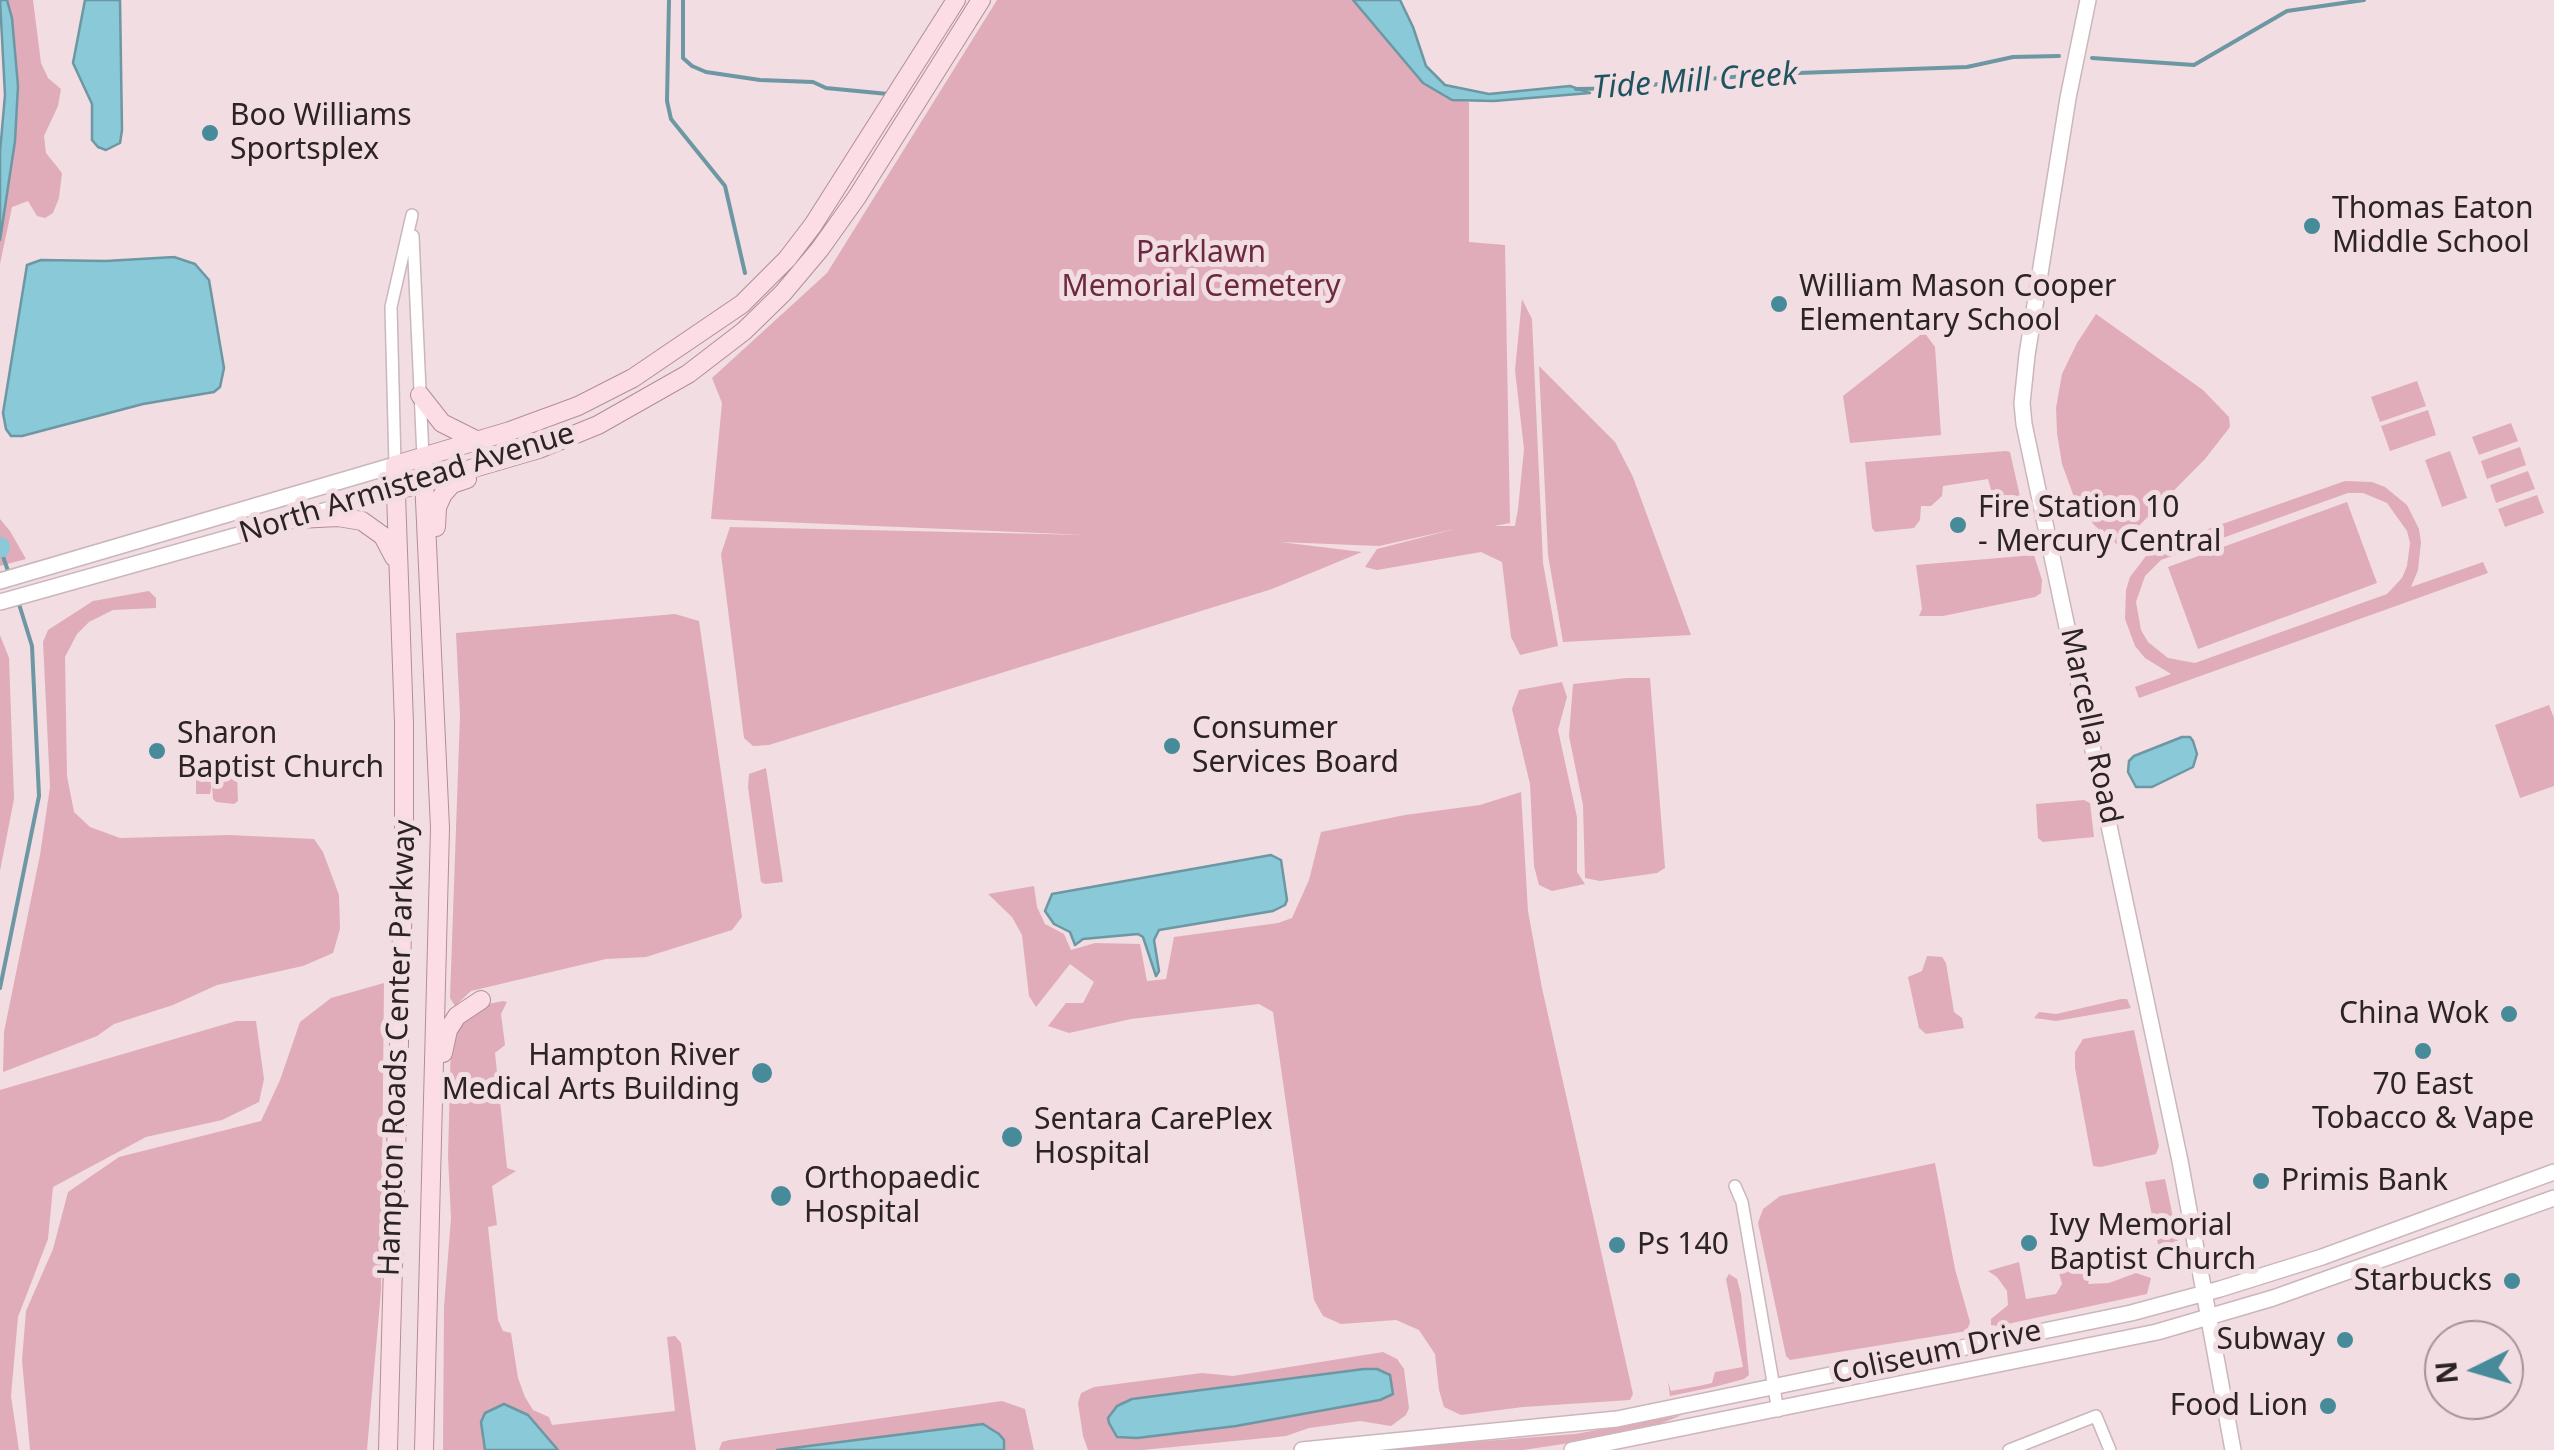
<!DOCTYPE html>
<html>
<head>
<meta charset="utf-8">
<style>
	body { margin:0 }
	#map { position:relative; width:2554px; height:1450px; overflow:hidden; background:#f2dde2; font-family:"Noto Sans",sans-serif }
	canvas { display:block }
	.north { position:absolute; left:2424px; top:1320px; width:100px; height:100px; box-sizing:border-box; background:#f2dde2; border:2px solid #a29396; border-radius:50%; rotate:265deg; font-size:28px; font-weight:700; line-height:40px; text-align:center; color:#2b2325 }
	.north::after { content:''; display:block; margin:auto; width:35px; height:45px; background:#478a9a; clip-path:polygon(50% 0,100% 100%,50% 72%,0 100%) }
</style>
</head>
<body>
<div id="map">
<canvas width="2554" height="1450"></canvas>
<div class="north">N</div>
</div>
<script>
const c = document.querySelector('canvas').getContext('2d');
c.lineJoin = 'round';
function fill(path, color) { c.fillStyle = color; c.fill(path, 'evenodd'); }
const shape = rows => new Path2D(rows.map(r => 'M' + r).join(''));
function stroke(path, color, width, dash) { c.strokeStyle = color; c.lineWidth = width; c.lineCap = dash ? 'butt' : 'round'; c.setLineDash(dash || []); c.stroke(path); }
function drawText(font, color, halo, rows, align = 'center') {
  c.font = font + ' "Noto Sans",sans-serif'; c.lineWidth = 10; c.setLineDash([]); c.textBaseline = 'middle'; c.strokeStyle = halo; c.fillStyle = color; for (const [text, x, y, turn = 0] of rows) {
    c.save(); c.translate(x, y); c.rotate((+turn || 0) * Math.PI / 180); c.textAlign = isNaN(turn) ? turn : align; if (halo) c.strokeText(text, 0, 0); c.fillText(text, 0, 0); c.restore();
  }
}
fill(shape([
	[7,0,33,0,41,63,48,78,61,89,58,106,44,136,46,153,62,173,59,198,53,213,45,218,37,216,28,201,12,207,0,264,0,240,15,141,18,86],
	[997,0,1353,0,1423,83,1452,100,1469,102,1469,242,1505,245,1510,523,1494,526,1515,526,1518,509,1524,449,1515,370,1522,299,1532,319,1543,563,1558,646,1520,655,1511,637,1502,562,1481,552,1377,570,1365,567,1377,549,1455,529,1379,546,1280,542,1362,552,1272,589,769,745,753,746,744,738,721,554,730,527,1087,535,711,519,722,403,712,378,827,273],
	[2096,314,2203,390,2229,417,2230,427,2205,459,2119,546,2094,525,2074,497,2062,464,2057,433,2056,408,2062,374,2077,343],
	[1924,332,1935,347,1941,435,1850,443,1843,396],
	[1539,366,1615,442,1633,477,1691,635,1563,642,1548,555],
	[2417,381,2426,406,2380,422,2371,397],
	[2428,410,2436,435,2390,451,2381,426],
	[2511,423,2518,441,2479,455,2472,437],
	[2520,447,2526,465,2487,479,2481,461],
	[2006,451,2010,452,2024,514,1998,515,1988,479,1943,486,1942,496,1931,506,1921,506,1920,520,1914,528,1875,532,1872,528,1865,462],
	[2450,451,2467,498,2442,507,2425,460],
	[2528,471,2535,489,2496,503,2490,485],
	[2345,481,2372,482,2385,487,2407,505,2419,529,2421,542,2418,570,2411,587,2483,562,2488,573,2139,698,2135,687,2171,674,2145,658,2135,646,2125,619,2126,590,2130,577,2146,556,2168,543],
	[2348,493,2363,493,2387,503,2407,531,2410,543,2407,566,2402,578,2387,594,2195,663,2168,658,2148,642,2141,630,2136,602,2145,576,2161,560],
	[2537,495,2544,513,2505,527,2498,509],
	[2347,502,2377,583,2198,649,2168,567],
	[0,519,10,531,26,559,0,566],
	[2034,555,2042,580,2041,593,2035,597,1943,616,1919,616,1922,609,1916,565],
	[149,591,156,598,156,608,113,610,89,622,77,634,65,657,67,776,74,812,90,827,120,838,229,835,314,839,323,852,339,895,340,929,333,953,303,966,217,985,173,1005,114,1024,97,1036,3,1072,4,1032,40,855,50,787,43,642,48,630,93,601],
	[675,614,699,621,742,917,732,930,646,957,606,959,471,991,455,1006,450,998,460,715,456,633],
	[0,635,9,658,14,799,0,871],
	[1627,678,1650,678,1665,868,1657,873,1600,881,1585,878,1583,805,1569,736,1573,684],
	[1562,682,1567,697,1558,730,1577,817,1577,872,1585,884,1552,891,1539,885,1534,866,1530,784,1512,709,1519,690],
	[2549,705,2554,718,2554,786,2520,798,2495,725],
	[766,768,783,882,765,884,761,882,748,787,749,774],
	[232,770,237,774,238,801,234,804,216,802,213,799,212,784,210,794,196,794,196,771,208,771,212,780,213,771],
	[1521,792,1528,911,1542,988,1633,1394,1630,1400,1523,1407,1461,1415,1444,1407,1439,1390,1435,1354,1419,1330,1396,1320,1341,1324,1323,1316,1314,1300,1273,1012,1259,1004,1131,1019,1069,1033,1048,1026,1066,1003,1083,1003,1094,982,1070,964,1036,1007,1029,996,1022,935,1012,917,988,894,1034,886,1037,907,1045,924,1064,934,1071,950,1095,943,1140,944,1147,981,1166,979,1174,937,1278,923,1292,918,1309,880,1321,832,1405,815,1480,805],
	[2084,800,2090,803,2094,837,2043,842,2038,838,2036,804],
	[1927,956,1942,957,1946,963,1954,1012,1962,1018,1964,1028,1926,1034,1919,1028,1908,977,1922,971],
	[384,983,381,1291,367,1450,30,1450,22,1360,26,1311,53,1249,68,1192,119,1157,261,1121,280,1080,300,1022,331,998],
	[2121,999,2127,999,2131,1008,2056,1021,2034,1018,2039,1012,2056,1014],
	[503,1001,507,1002,501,1014,505,1045,495,1053,507,1168,516,1171,492,1186,497,1225,488,1227,498,1320,503,1331,511,1333,518,1378,525,1397,533,1410,549,1417,552,1425,675,1411,667,1337,675,1336,681,1343,696,1450,558,1450,547,1438,482,1438,485,1450,443,1450,444,1307,451,1218,448,1157,451,1040,467,1018,488,1004],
	[236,1021,256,1021,264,1079,259,1102,222,1120,146,1137,53,1187,48,1239,18,1317,11,1396,19,1450,0,1450,0,1090],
	[2134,1030,2159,1146,2156,1154,2101,1167,2093,1166,2075,1068,2075,1052,2083,1039],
	[1935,1163,1955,1269,1970,1322,1967,1331,1790,1360,1786,1356,1758,1223,1763,1209,1780,1196],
	[2165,1179,2180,1251,2172,1255,2158,1244,2145,1182],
	[2087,1250,2093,1268,2088,1284,2109,1283,2136,1273,2151,1278,2147,1294,1998,1326,1991,1325,1991,1319,2008,1305,2007,1291,1997,1277,1988,1271,2019,1262,2026,1299,2056,1294,2062,1284,2055,1257],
	[1729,1274,1737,1279,1741,1294,1749,1375,1744,1379,1714,1387,1670,1396,1668,1382,1671,1391,1699,1386,1712,1383,1715,1372,1743,1367,1726,1279],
	[1383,1352,1397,1359,1404,1369,1409,1408,1406,1415,1391,1426,1360,1421,1309,1428,1286,1436,1142,1450,1088,1450,1083,1436,1078,1403,1081,1393,1094,1387,1202,1373,1233,1376],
	[1364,1369,1377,1369,1380,1400,1215,1429,1125,1438,1132,1399],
	[1002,1401,1025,1409,1034,1450,1004,1450,983,1424,777,1450,719,1450,722,1442,729,1440],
	[1682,1415,1652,1427,1597,1439,1523,1450,1369,1450,1575,1434]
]), '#e0acba');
const water = shape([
	[0,0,7,0,12,18,18,86,15,141,0,240,0,152,5,95,0,0],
	[85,0,120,0,122,130,120,143,106,150,98,147,92,140,92,104,73,63,85,0],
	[1353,0,1400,0,1413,27,1426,66,1445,85,1489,94,1570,86,1590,93,1494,101,1452,100,1423,83,1353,0],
	[174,257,195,264,209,280,224,368,220,387,214,392,143,404,22,436,11,436,6,429,3,413,27,265,41,260,106,261,174,257],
	[2182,737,2190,737,2193,741,2197,754,2193,767,2152,787,2136,787,2128,772,2129,761,2134,756,2182,737],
	[1271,855,1281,860,1287,900,1285,905,1273,911,1159,930,1154,940,1159,971,1156,976,1143,937,1138,934,1083,939,1075,945,1070,932,1054,924,1045,911,1052,894,1271,855],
	[1364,1369,1377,1369,1390,1375,1393,1394,1380,1400,1236,1426,1137,1438,1117,1437,1109,1423,1108,1418,1117,1406,1132,1399,1364,1369],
	[504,1404,528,1415,558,1450,485,1450,481,1422,485,1413,504,1404],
	[983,1424,999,1434,1004,1440,1004,1450,777,1450,983,1424]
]);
fill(water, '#89c9d8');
stroke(water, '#6d97a2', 2.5);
stroke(shape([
	[669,0,667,101,671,119,725,186,745,273],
	[683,0,683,58,692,66,706,72,760,80,813,82,826,88,888,94],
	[2092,58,2194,65,2287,11,2364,0],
	[1576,89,1633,88,1671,82,1770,74,1967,67,2013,57,2059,56],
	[0,548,8,571],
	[0,988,39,796,32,646,19,604]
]), '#6d97a2', 4);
stroke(shape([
	[0,547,0,548]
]), '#89c9d8', 20);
const street = shape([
	[413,236,423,457],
	[395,465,391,307,412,215],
	[1735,1186,1742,1202,1778,1411],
	[2009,1450,2096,1416,2110,1450]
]);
const secondary = shape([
	[2088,0,2068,98,2027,355,2022,403,2024,424,2180,1161,2233,1450],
	[0,581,395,465],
	[0,602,395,491],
	[1302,1450,1617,1419,2131,1313,2220,1289,2322,1257,2554,1172],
	[1572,1450,2157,1332,2273,1298,2554,1198]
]);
const primary = shape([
	[420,395,442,423,478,441],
	[423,457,440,828,424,1450],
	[395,491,539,449,598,425,688,374,744,331,783,293,820,249,857,197,981,0],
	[298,519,338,517,362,521,383,536,394,557],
	[436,527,437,507,443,494,452,484,467,479],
	[443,1053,448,1030,457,1016,481,1000],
	[388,1450,404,856,404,724,395,465,510,431,578,406,633,378,742,304,787,259,813,225,956,0]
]);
stroke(street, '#cab6bb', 14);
stroke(secondary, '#cab6bb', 18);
stroke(primary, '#b28e97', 20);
stroke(street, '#fff', 11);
stroke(secondary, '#fff', 15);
stroke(primary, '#fcdde5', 18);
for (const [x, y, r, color] of [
	[210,133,10,"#478a9a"],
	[2312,226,10,"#478a9a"],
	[1779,304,10,"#478a9a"],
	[1958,525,10,"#478a9a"],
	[1172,746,10,"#478a9a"],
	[157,751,10,"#478a9a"],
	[2509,1014,10,"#478a9a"],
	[2423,1051,10,"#478a9a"],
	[762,1073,12,"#478a9a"],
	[1012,1137,12,"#478a9a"],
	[2261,1181,10,"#478a9a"],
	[781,1196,12,"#478a9a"],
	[2029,1243,10,"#478a9a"],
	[1617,1245,10,"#478a9a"],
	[2512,1281,10,"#478a9a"],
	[2345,1340,10,"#478a9a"],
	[2328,1406,10,"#478a9a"]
]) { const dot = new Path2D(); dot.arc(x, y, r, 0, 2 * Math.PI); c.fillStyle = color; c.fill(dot); stroke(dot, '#f2dde2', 4); }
drawText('30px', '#2b2325', '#f2dde2', [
	["Boo Williams",230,116],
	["Sportsplex",230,150],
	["Thomas Eaton",2332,209],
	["Middle School",2332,243],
	["William Mason Cooper",1799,287],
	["Elementary School",1799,321],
	["Fire Station 10",1978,508],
	["- Mercury Central",1978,542],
	["Consumer",1192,729],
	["Services Board",1192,763],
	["Sharon",177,734],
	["Baptist Church",177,768],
	["China Wok",2489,1014,"right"],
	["Hampton River",740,1056,"right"],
	["Medical Arts Building",740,1090,"right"],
	["70 East",2423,1085,"center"],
	["Tobacco & Vape",2423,1119,"center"],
	["Sentara CarePlex",1034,1120],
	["Hospital",1034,1154],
	["Orthopaedic",804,1179],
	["Hospital",804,1213],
	["Primis Bank",2281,1181],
	["Ivy Memorial",2049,1226],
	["Baptist Church",2049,1260],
	["Ps 140",1637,1245],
	["Starbucks",2492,1281,"right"],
	["Subway",2325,1340,"right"],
	["Food Lion",2308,1406,"right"]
], 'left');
drawText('30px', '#6c2940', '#f2dde2', [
	["Parklawn",1201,253],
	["Memorial Cemetery",1201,287]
]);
drawText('30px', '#2b2325', '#f2dde2', [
	["North Armistead Avenue",407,484,-17],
	["Marcella Road",2090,726,78],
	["Hampton Roads Center Parkway",398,1048,-88],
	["Coliseum Drive",1937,1353,-12]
]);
drawText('italic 32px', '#1e5460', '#f2dde2', [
	["Tide Mill Creek",1695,82,-4]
]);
</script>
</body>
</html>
